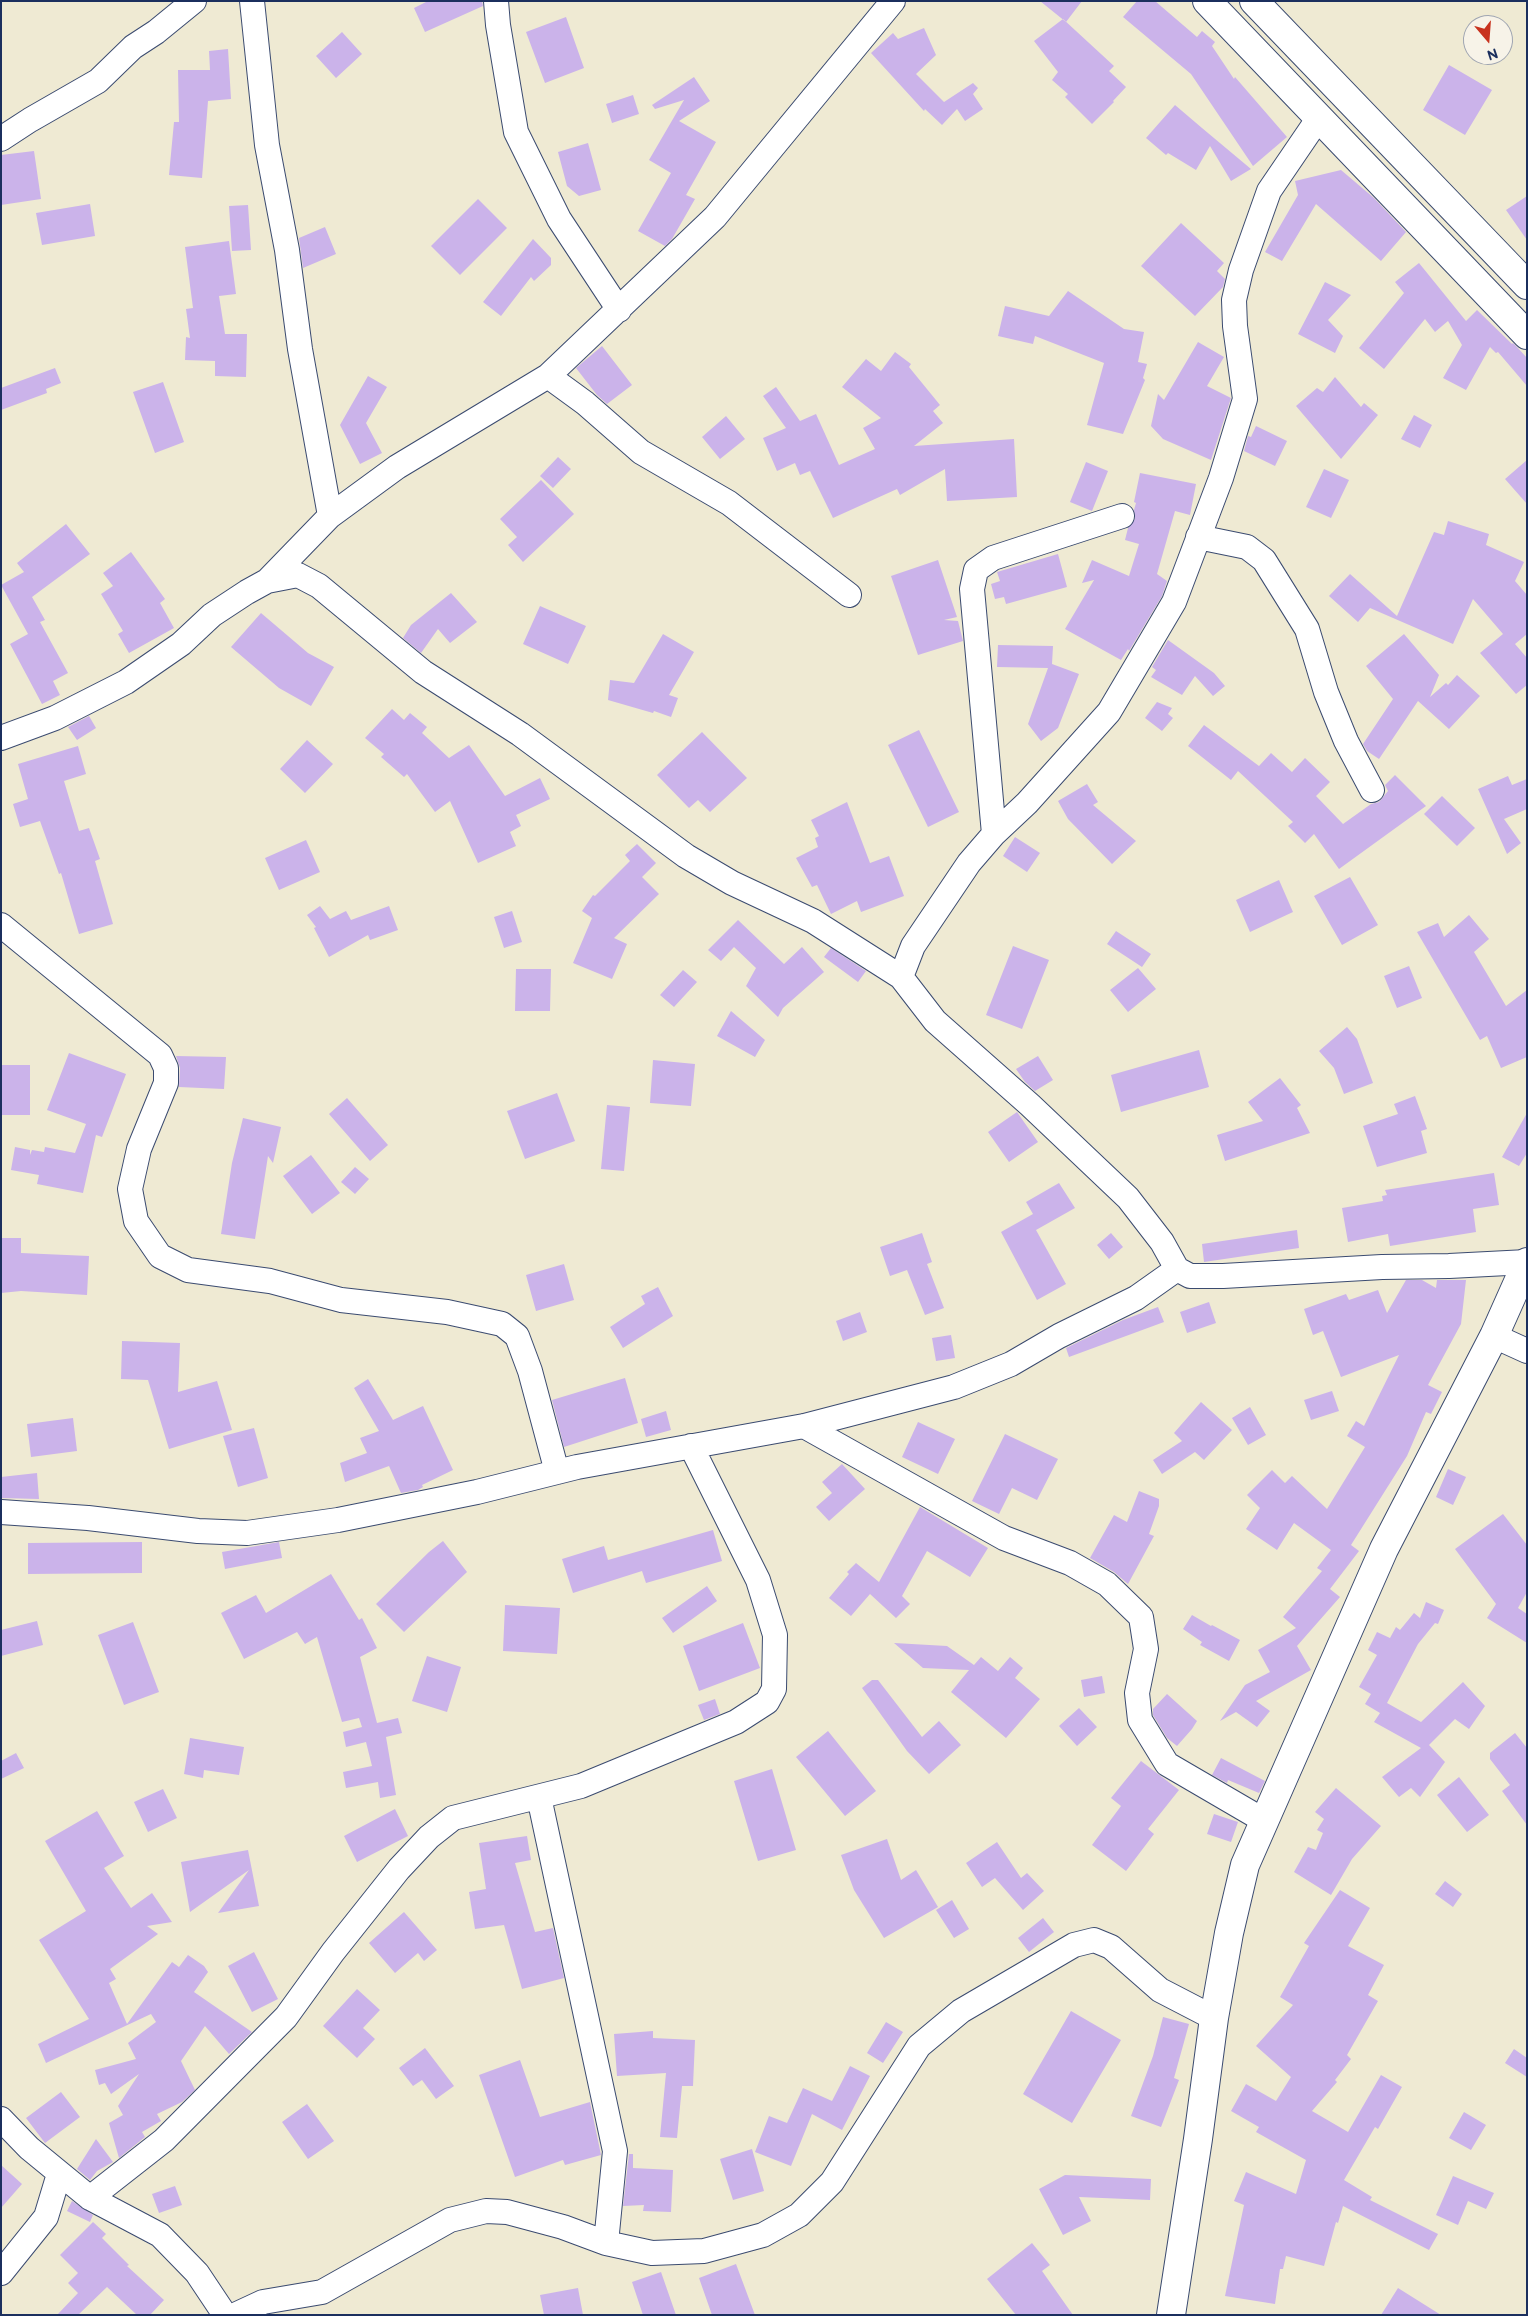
<!DOCTYPE html>
<html>
<head>
<meta charset="utf-8">
<style>
	body { margin:0 }
	#map { position:relative; width:1528px; height:2316px; overflow:hidden; background:#efead3; font-family:"Balsamiq Sans",sans-serif }
	canvas { display:block }
	.frame { position:absolute; inset:0; border:2px solid #1b2f5e; pointer-events:none }
	.north { position:absolute; left:1463px; top:15px; width:50px; height:50px; box-sizing:border-box; background:#f7f3e8; border:1px solid #9fa5b1; border-radius:50%; rotate:162deg; font-size:14px; font-weight:700; line-height:20px; text-align:center; color:#1b2f5e }
	.north::after { content:''; display:block; margin:auto; width:18px; height:22px; background:#c8321e; clip-path:polygon(50% 0,100% 100%,50% 72%,0 100%) }
</style>
</head>
<body>
<div id="map">
<canvas width="1528" height="2316"></canvas>
<div class="frame"></div>
<div class="north">N</div>
</div>
<script>
const c = document.querySelector('canvas').getContext('2d');
c.lineJoin = 'round';
function fill(path, color) { c.fillStyle = color; c.fill(path, 'evenodd'); }
const shape = rows => new Path2D(rows.map(r => 'M' + r).join(''));
function stroke(path, color, width, dash) { c.strokeStyle = color; c.lineWidth = width; c.lineCap = dash ? 'butt' : 'round'; c.setLineDash(dash || []); c.stroke(path); }
fill(shape([
	[428,1,482,1,483,6,425,32,414,8],
	[1040,1,1082,1,1066,22],
	[1137,1,1155,1,1197,37,1202,31,1215,42,1212,46,1234,79,1235,77,1287,137,1253,166,1191,74,1123,17],
	[566,17,584,68,545,83,526,32],
	[1063,19,1114,66,1109,71,1126,87,1113,101,1114,102,1092,124,1065,97,1068,94,1052,80,1058,72,1034,41],
	[924,28,936,55,916,74,944,102,973,83,978,88,973,94,983,109,965,121,957,109,942,125,925,109,924,111,871,53,893,33,898,39],
	[342,32,362,54,336,78,316,56],
	[228,49,231,99,208,101,202,178,169,175,174,122,179,122,178,70,210,70,209,51],
	[1449,65,1492,90,1465,135,1423,110],
	[694,77,710,101,679,121,716,142,686,195,695,199,672,239,665,246,638,231,671,173,649,160,684,100,655,109,652,105],
	[633,95,639,114,612,123,606,104],
	[1175,105,1202,128,1251,169,1231,181,1210,146,1196,170,1168,153,1166,155,1146,138],
	[588,143,601,190,579,196,567,186,558,152],
	[34,151,41,199,1,205,1,155],
	[1341,170,1374,198,1406,232,1381,261,1316,204,1282,261,1265,252,1298,195,1295,181],
	[1527,196,1527,240,1506,210],
	[478,199,507,228,460,275,431,246],
	[90,204,95,236,42,245,36,213],
	[248,205,251,250,232,251,229,206],
	[1181,223,1224,263,1217,271,1225,279,1223,287,1195,316,1141,266],
	[325,227,336,254,303,268,299,238],
	[533,239,551,258,551,265,534,281,531,277,501,316,483,302],
	[229,241,236,294,219,296,225,334,247,334,246,377,215,376,215,361,185,360,186,337,190,338,186,309,193,308,185,247],
	[1419,263,1466,321,1477,310,1512,344,1513,343,1517,347,1527,358,1527,386,1498,352,1496,353,1490,347,1466,390,1443,378,1462,345,1448,321,1435,332,1425,319,1384,369,1359,348,1404,293,1395,282],
	[1325,282,1351,295,1328,320,1343,336,1335,353,1298,334],
	[1068,291,1124,329,1144,332,1138,362,1147,364,1143,378,1145,380,1123,434,1087,425,1104,363,1035,336,1033,344,998,336,1005,306,1049,316],
	[1198,342,1224,357,1207,386,1231,398,1211,460,1163,439,1151,426,1158,394,1164,400],
	[602,346,632,385,607,404,597,395,576,368],
	[895,352,911,364,909,367,940,405,933,411,943,423,914,446,1014,439,1017,497,947,501,945,469,900,495,897,489,833,518,810,471,800,475,795,463,777,471,763,438,786,428,763,396,776,387,800,421,816,414,839,465,875,449,863,428,881,418,842,387,866,359,881,371],
	[55,368,61,383,46,389,47,393,1,410,1,388],
	[368,376,387,387,366,423,382,453,360,464,340,425],
	[1335,377,1361,407,1364,403,1378,415,1341,459,1296,406,1317,388,1323,392],
	[163,382,184,442,155,453,133,392],
	[1414,415,1432,425,1420,448,1401,439],
	[726,416,745,439,720,459,702,437],
	[1256,426,1287,441,1275,466,1244,451,1248,436,1251,437],
	[558,457,571,469,553,488,540,476],
	[1527,460,1527,504,1505,479],
	[1086,462,1108,471,1092,511,1070,502],
	[1324,469,1349,480,1331,518,1306,507],
	[1140,473,1196,484,1190,515,1175,511,1157,574,1167,581,1162,596,1129,651,1128,649,1121,660,1065,629,1094,580,1082,583,1092,560,1129,576,1139,544,1125,540,1128,528,1135,519,1134,510,1136,503,1134,502],
	[541,480,574,514,523,562,508,545,517,537,500,519],
	[1448,521,1489,534,1486,545,1524,562,1515,581,1527,595,1527,634,1515,644,1527,658,1527,685,1516,694,1480,653,1503,634,1473,599,1453,644,1370,608,1358,622,1329,596,1350,574,1397,616,1434,532,1444,535],
	[66,524,90,554,32,597,45,620,40,622,68,673,53,681,60,695,42,704,10,644,28,634,1,585,24,572,17,563],
	[131,552,165,599,160,603,174,628,129,653,118,634,123,631,101,594,113,586,103,573],
	[1058,554,1067,587,1006,604,1004,597,995,599,991,584,1000,581,997,572],
	[938,560,957,617,944,620,958,621,963,641,918,655,891,576],
	[451,593,477,622,450,643,438,629,421,653,403,638,411,625],
	[540,606,586,626,568,664,523,644],
	[261,613,308,653,334,667,311,706,279,688,231,647],
	[663,634,694,652,669,695,678,698,671,717,654,711,653,713,608,700,610,680,634,683],
	[1404,634,1439,675,1430,697,1446,683,1448,685,1457,675,1480,696,1449,729,1418,701,1379,759,1367,751,1363,744,1393,699,1366,666],
	[1168,640,1214,673,1225,686,1213,696,1195,676,1182,695,1151,677,1156,670,1152,667],
	[998,645,1053,646,1052,664,1079,674,1058,728,1041,741,1028,724,1048,668,997,667],
	[1157,702,1172,708,1168,714,1173,718,1162,731,1145,718],
	[392,709,404,720,410,713,427,727,422,733,449,758,469,745,505,796,540,778,550,799,516,815,521,826,510,832,516,846,478,863,450,801,435,812,407,774,404,777,381,757,384,754,365,738],
	[89,716,96,728,77,740,68,727],
	[1204,725,1259,766,1271,753,1292,772,1305,758,1330,782,1316,796,1343,824,1371,804,1379,802,1388,791,1385,785,1395,775,1426,806,1339,869,1314,834,1305,843,1288,826,1293,822,1238,771,1231,780,1188,746],
	[919,730,959,812,928,827,888,745],
	[702,732,747,778,710,812,698,800,689,808,657,775],
	[307,740,333,764,305,793,280,769],
	[78,746,86,774,64,781,79,831,89,828,100,859,95,861,113,924,79,934,61,873,59,874,40,821,20,827,13,804,28,799,18,764],
	[1508,776,1512,785,1527,779,1527,809,1504,819,1521,843,1507,854,1478,789],
	[1087,784,1098,802,1093,805,1136,841,1112,864,1068,819,1058,801],
	[1442,796,1475,828,1457,846,1424,814],
	[847,802,870,863,889,856,904,896,861,912,857,901,831,914,817,885,812,887,796,858,818,847,815,838,819,836,811,820],
	[1015,837,1040,853,1027,872,1003,856],
	[306,840,320,872,279,890,265,858],
	[637,844,656,863,642,877,659,894,614,938,627,944,612,979,573,963,592,918,582,911,593,895,595,896,630,861,625,855],
	[1350,877,1378,925,1342,945,1314,896],
	[1279,880,1293,912,1250,932,1236,900],
	[320,906,330,919,346,911,351,920,389,906,398,930,370,940,368,935,329,957,314,928,316,927,307,915],
	[512,911,522,942,504,948,494,917],
	[1469,915,1489,939,1474,952,1506,1006,1527,990,1527,1057,1501,1068,1487,1036,1480,1040,1417,932,1438,923,1444,937],
	[738,920,784,964,802,947,824,972,783,1008,778,1017,746,986,756,968,734,947,721,961,708,950],
	[1116,931,1151,954,1142,967,1107,944],
	[1013,946,1049,960,1022,1029,986,1015],
	[831,948,866,971,858,982,824,957],
	[1409,966,1422,998,1397,1008,1384,976],
	[1138,968,1156,989,1128,1012,1110,990],
	[516,969,551,969,550,1011,515,1011],
	[683,970,697,982,674,1007,660,995],
	[731,1011,765,1040,755,1057,717,1036],
	[1347,1027,1357,1039,1373,1083,1344,1094,1334,1068,1319,1051],
	[1199,1050,1209,1087,1121,1112,1111,1075],
	[69,1053,126,1074,102,1137,96,1135,83,1193,37,1184,39,1175,11,1170,15,1147,30,1150,30,1155,32,1150,44,1152,45,1147,75,1153,86,1124,47,1110],
	[176,1056,226,1057,224,1089,179,1087,180,1068],
	[1038,1056,1053,1080,1035,1091,1025,1082,1016,1069],
	[653,1060,695,1064,691,1106,650,1103],
	[1,1065,30,1065,30,1115,1,1115],
	[1280,1078,1301,1105,1297,1108,1310,1133,1225,1161,1217,1135,1263,1121,1248,1102],
	[557,1093,575,1141,525,1159,507,1111],
	[1415,1096,1427,1129,1421,1131,1427,1153,1377,1167,1363,1126,1398,1114,1394,1104],
	[347,1098,388,1145,370,1161,329,1114],
	[607,1105,630,1107,624,1171,601,1169],
	[1017,1112,1038,1142,1009,1162,988,1132],
	[1527,1113,1527,1153,1519,1166,1502,1157],
	[243,1118,281,1127,273,1163,268,1156,255,1239,221,1234,232,1163],
	[311,1155,340,1193,312,1214,283,1176],
	[355,1167,369,1179,355,1194,341,1182],
	[1494,1173,1499,1205,1473,1209,1476,1232,1390,1246,1388,1234,1348,1242,1342,1208,1383,1201,1382,1196,1387,1195,1385,1190],
	[1059,1183,1075,1208,1036,1230,1066,1284,1037,1300,1001,1232,1033,1214,1026,1202],
	[1297,1230,1299,1248,1204,1262,1202,1244],
	[922,1233,932,1262,927,1264,944,1308,925,1315,907,1270,890,1276,880,1247],
	[1111,1233,1123,1247,1109,1259,1097,1245],
	[1,1238,21,1238,21,1253,89,1256,87,1295,21,1291,1,1293],
	[564,1264,574,1300,536,1311,526,1275],
	[1406,1280,1422,1280,1436,1288,1437,1280,1466,1280,1461,1324,1428,1385,1442,1392,1431,1414,1426,1412,1407,1456,1351,1545,1359,1551,1330,1589,1340,1597,1297,1646,1311,1670,1256,1701,1270,1711,1257,1727,1236,1712,1220,1721,1245,1685,1270,1672,1258,1650,1296,1628,1283,1617,1322,1571,1317,1568,1331,1550,1294,1523,1277,1550,1246,1529,1260,1508,1247,1495,1272,1470,1285,1483,1292,1476,1327,1509,1365,1447,1347,1436,1356,1421,1364,1426,1399,1355,1341,1377,1323,1331,1313,1335,1304,1309,1346,1294,1349,1300,1378,1290,1387,1313],
	[658,1287,673,1316,623,1348,610,1327,645,1304,641,1296],
	[1209,1302,1216,1323,1187,1333,1180,1312],
	[1158,1307,1164,1322,1069,1357,1066,1348,1123,1320],
	[860,1312,867,1332,843,1341,836,1321],
	[951,1335,955,1358,936,1361,932,1338],
	[122,1341,180,1343,178,1392,217,1381,232,1430,169,1449,148,1380,121,1379],
	[625,1378,638,1423,564,1447,552,1400],
	[368,1379,393,1420,423,1406,453,1470,422,1485,423,1487,418,1490,401,1493,389,1466,345,1482,340,1463,367,1453,360,1438,379,1431,354,1388],
	[1332,1391,1339,1411,1311,1420,1304,1400],
	[1201,1402,1232,1430,1204,1460,1195,1452,1162,1474,1153,1460,1182,1441,1174,1433],
	[1250,1407,1266,1435,1248,1445,1232,1418],
	[666,1411,671,1430,646,1437,641,1419],
	[73,1418,77,1451,31,1457,27,1424],
	[918,1422,955,1439,938,1474,902,1457],
	[254,1428,268,1478,238,1487,223,1436],
	[1005,1434,1058,1459,1037,1500,1012,1488,999,1514,972,1501],
	[842,1464,865,1489,829,1521,816,1507,832,1493,822,1482],
	[1448,1469,1466,1477,1453,1505,1436,1497],
	[37,1473,39,1499,1,1498,1,1477],
	[1139,1491,1159,1499,1159,1506,1149,1534,1154,1536,1128,1584,1114,1572,1090,1558,1114,1515,1127,1522],
	[920,1507,988,1548,970,1577,927,1551,902,1596,910,1604,896,1618,870,1594,851,1616,829,1598,849,1574,847,1572,856,1563,879,1582],
	[1503,1514,1527,1545,1527,1592,1518,1608,1527,1614,1527,1643,1487,1618,1496,1604,1455,1549],
	[713,1530,722,1561,646,1583,642,1571,573,1593,562,1559,604,1546,608,1560],
	[443,1541,467,1572,404,1632,376,1604,429,1552],
	[142,1542,142,1573,28,1574,28,1543],
	[279,1542,282,1558,225,1569,222,1552],
	[331,1574,359,1620,362,1618,377,1648,360,1657,377,1723,398,1718,402,1733,386,1737,396,1795,380,1798,378,1782,346,1788,343,1772,372,1766,366,1742,346,1747,343,1732,362,1727,359,1718,342,1722,317,1637,305,1644,297,1632,244,1659,221,1613,256,1595,266,1613],
	[707,1586,717,1601,673,1633,662,1618],
	[1426,1602,1444,1610,1438,1624,1435,1623,1418,1644,1387,1703,1421,1722,1463,1682,1485,1706,1469,1729,1455,1719,1429,1745,1445,1762,1420,1797,1411,1788,1399,1797,1382,1777,1421,1748,1374,1722,1380,1713,1365,1704,1371,1694,1359,1687,1377,1655,1368,1650,1377,1632,1390,1638,1396,1627,1400,1630,1414,1613,1420,1618],
	[505,1605,560,1608,557,1654,503,1651],
	[1192,1615,1211,1626,1212,1625,1240,1640,1229,1661,1200,1645,1202,1642,1183,1629],
	[37,1621,43,1645,1,1656,1,1630],
	[133,1622,159,1692,124,1705,98,1635],
	[743,1623,760,1668,699,1691,683,1646],
	[894,1643,947,1646,974,1665,981,1657,998,1671,1010,1657,1023,1668,1015,1678,1040,1699,1006,1738,951,1692,969,1670,923,1668],
	[427,1656,461,1667,447,1712,412,1701],
	[1102,1676,1105,1693,1084,1697,1081,1680],
	[872,1680,878,1680,922,1737,939,1721,961,1745,929,1774,907,1751,862,1688],
	[1167,1694,1197,1721,1192,1729,1177,1746,1167,1738,1153,1715,1153,1709],
	[715,1699,720,1714,704,1720,698,1705],
	[1079,1708,1097,1727,1077,1746,1059,1726],
	[828,1731,876,1791,845,1816,796,1757],
	[1515,1733,1527,1748,1527,1825,1502,1791,1510,1785,1490,1759,1490,1753],
	[190,1738,244,1747,239,1775,204,1770,203,1778,184,1774],
	[16,1753,24,1768,1,1779,1,1761],
	[1221,1758,1265,1781,1259,1793,1228,1780,1227,1783,1212,1775],
	[1141,1761,1179,1790,1148,1829,1154,1834,1126,1871,1092,1845,1121,1806,1111,1798],
	[772,1769,796,1850,758,1861,734,1781],
	[1459,1777,1489,1815,1467,1832,1437,1795],
	[1336,1788,1381,1826,1352,1859,1331,1895,1294,1872,1308,1847,1316,1850,1323,1833,1317,1830,1324,1819,1315,1812],
	[163,1789,177,1818,148,1832,134,1802],
	[395,1809,408,1836,357,1862,344,1836],
	[97,1811,124,1856,104,1868,131,1908,152,1893,172,1922,147,1926,158,1934,110,1969,116,1979,109,1983,127,2024,172,1962,179,1967,188,1955,204,1966,208,1972,194,1992,252,2032,229,2054,205,2026,181,2061,195,2090,182,2102,157,2114,161,2121,142,2132,145,2137,119,2158,109,2123,123,2115,118,2106,139,2074,111,2094,105,2083,99,2085,95,2070,136,2059,128,2043,156,2022,151,2014,46,2063,38,2044,89,2019,39,1940,86,1911,45,1841],
	[1214,1814,1238,1822,1231,1842,1207,1834],
	[527,1836,531,1860,515,1863,535,1932,553,1928,564,1978,522,1989,504,1925,475,1929,469,1892,486,1889,479,1843],
	[887,1839,901,1880,916,1870,938,1907,884,1938,854,1890,841,1855],
	[997,1842,1021,1878,1027,1873,1044,1891,1023,1910,995,1878,982,1887,966,1863],
	[248,1850,259,1906,218,1913,249,1870,190,1912,181,1862],
	[1445,1881,1462,1894,1453,1907,1435,1894],
	[1340,1890,1370,1908,1348,1946,1384,1965,1368,1995,1378,2001,1347,2055,1351,2059,1335,2080,1337,2082,1312,2111,1348,2132,1381,2075,1402,2087,1378,2129,1375,2127,1344,2180,1372,2197,1370,2200,1438,2234,1429,2250,1343,2206,1338,2223,1336,2222,1324,2266,1286,2256,1283,2269,1280,2269,1275,2304,1225,2296,1244,2205,1234,2201,1246,2172,1296,2194,1306,2160,1256,2132,1259,2127,1231,2111,1246,2084,1276,2101,1291,2077,1256,2046,1293,2005,1280,1997,1309,1946,1304,1943],
	[952,1900,969,1929,954,1938,936,1910],
	[404,1912,437,1950,424,1961,418,1953,395,1973,369,1943],
	[1043,1918,1054,1932,1029,1952,1018,1938],
	[254,1952,278,1999,252,2012,228,1966],
	[357,1989,380,2010,363,2028,375,2039,357,2058,323,2026],
	[1071,2011,1121,2040,1072,2123,1023,2094],
	[1163,2017,1189,2024,1174,2078,1179,2080,1161,2127,1131,2116,1153,2056],
	[886,2022,903,2032,883,2063,867,2053],
	[653,2031,653,2038,695,2040,693,2086,682,2086,677,2138,660,2137,666,2073,617,2076,614,2034],
	[425,2048,454,2086,436,2099,422,2080,413,2086,399,2068],
	[1514,2049,1527,2058,1527,2077,1505,2063],
	[520,2060,540,2117,590,2102,601,2155,565,2165,563,2160,515,2177,479,2075],
	[850,2066,870,2076,842,2130,812,2114,791,2166,755,2152,769,2116,787,2123,803,2088,832,2101],
	[61,2092,80,2117,45,2143,26,2118],
	[307,2104,334,2141,308,2159,282,2122],
	[1464,2112,1486,2125,1471,2150,1449,2138],
	[96,2139,113,2162,97,2171,90,2180,77,2169],
	[752,2149,764,2191,733,2200,720,2159],
	[629,2154,633,2154,633,2168,673,2170,671,2212,643,2211,644,2205,623,2206],
	[1,2165,22,2184,1,2208],
	[1065,2175,1151,2179,1150,2200,1079,2197,1091,2221,1063,2235,1039,2189],
	[1453,2176,1494,2193,1486,2209,1468,2201,1458,2225,1436,2215],
	[175,2186,182,2205,159,2213,152,2194],
	[72,2201,93,2215,90,2222,67,2211],
	[93,2222,106,2234,102,2238,129,2265,127,2266,164,2300,150,2315,137,2315,107,2287,78,2315,57,2315,78,2293,68,2283,78,2273,60,2255],
	[1032,2243,1050,2265,1042,2271,1073,2315,1016,2315,987,2279],
	[736,2264,755,2315,712,2315,699,2278],
	[661,2272,676,2315,643,2315,632,2282],
	[578,2288,583,2315,544,2315,540,2295],
	[1398,2288,1441,2315,1381,2315]
]), '#cbb3ea');
const street = shape([
	[252,1,267,145,287,250,300,349,330,516],
	[496,1,498,25,516,132,559,219,619,310],
	[1,139,30,120,98,81,133,47,156,32,194,1],
	[548,376,585,403,641,452,729,503,849,595],
	[1198,537,1247,547,1264,560,1307,629,1326,692,1346,741,1372,790],
	[267,581,330,516,397,467,548,376,715,217,893,1],
	[1,738,55,718,126,682,181,644,212,615,247,592,267,581,298,575,319,586,423,672,520,734,686,856,732,883,813,921,901,977,935,1021,1030,1105,1128,1198,1162,1242,1177,1269,1190,1276,1223,1276,1382,1267,1449,1266,1527,1262],
	[994,834,972,589,976,570,993,558,1122,516],
	[1,925,160,1055,166,1068,166,1083,139,1149,130,1189,136,1221,160,1256,188,1270,270,1281,341,1300,447,1312,502,1324,517,1336,530,1371,557,1472],
	[901,977,913,946,969,863,994,834,1027,803,1109,712,1174,602,1221,478,1245,399,1235,326,1234,300,1241,270,1269,191,1318,119],
	[1494,1336,1527,1351],
	[804,1426,1004,1538,1070,1563,1107,1584,1141,1617,1146,1649,1137,1693,1140,1720,1167,1764,1263,1820],
	[1,1512,88,1518,198,1531,247,1533,338,1520,477,1492,577,1467,804,1426,954,1387,1011,1364,1059,1336,1136,1298,1177,1269],
	[539,1797,615,2151,606,2243],
	[1,2119,29,2148,90,2198,160,2235,197,2273,225,2315],
	[90,2198,164,2140,286,2017,333,1952,399,1869,429,1837,453,1818,581,1786,736,1722,767,1702,774,1689,775,1635,758,1580,691,1446],
	[1,2273,46,2217,59,2174],
	[235,2315,263,2302,322,2292,450,2220,486,2211,507,2212,563,2227,606,2243,652,2253,704,2251,763,2235,799,2215,832,2182,919,2046,961,2011,1074,1945,1094,1940,1111,1947,1160,1990,1214,2018]
]);
const secondary = shape([
	[1171,2315,1198,2139,1214,2018,1229,1933,1245,1865,1384,1549,1494,1336,1527,1262]
]);
const primary = shape([
	[1207,1,1527,335],
	[1254,1,1527,285]
]);
stroke(street, '#3b4b70', 26);
stroke(secondary, '#3b4b70', 30);
stroke(primary, '#3b4b70', 30);
stroke(street, '#fff', 24);
stroke(secondary, '#fff', 28);
stroke(primary, '#fff', 28);
</script>
</body>
</html>
